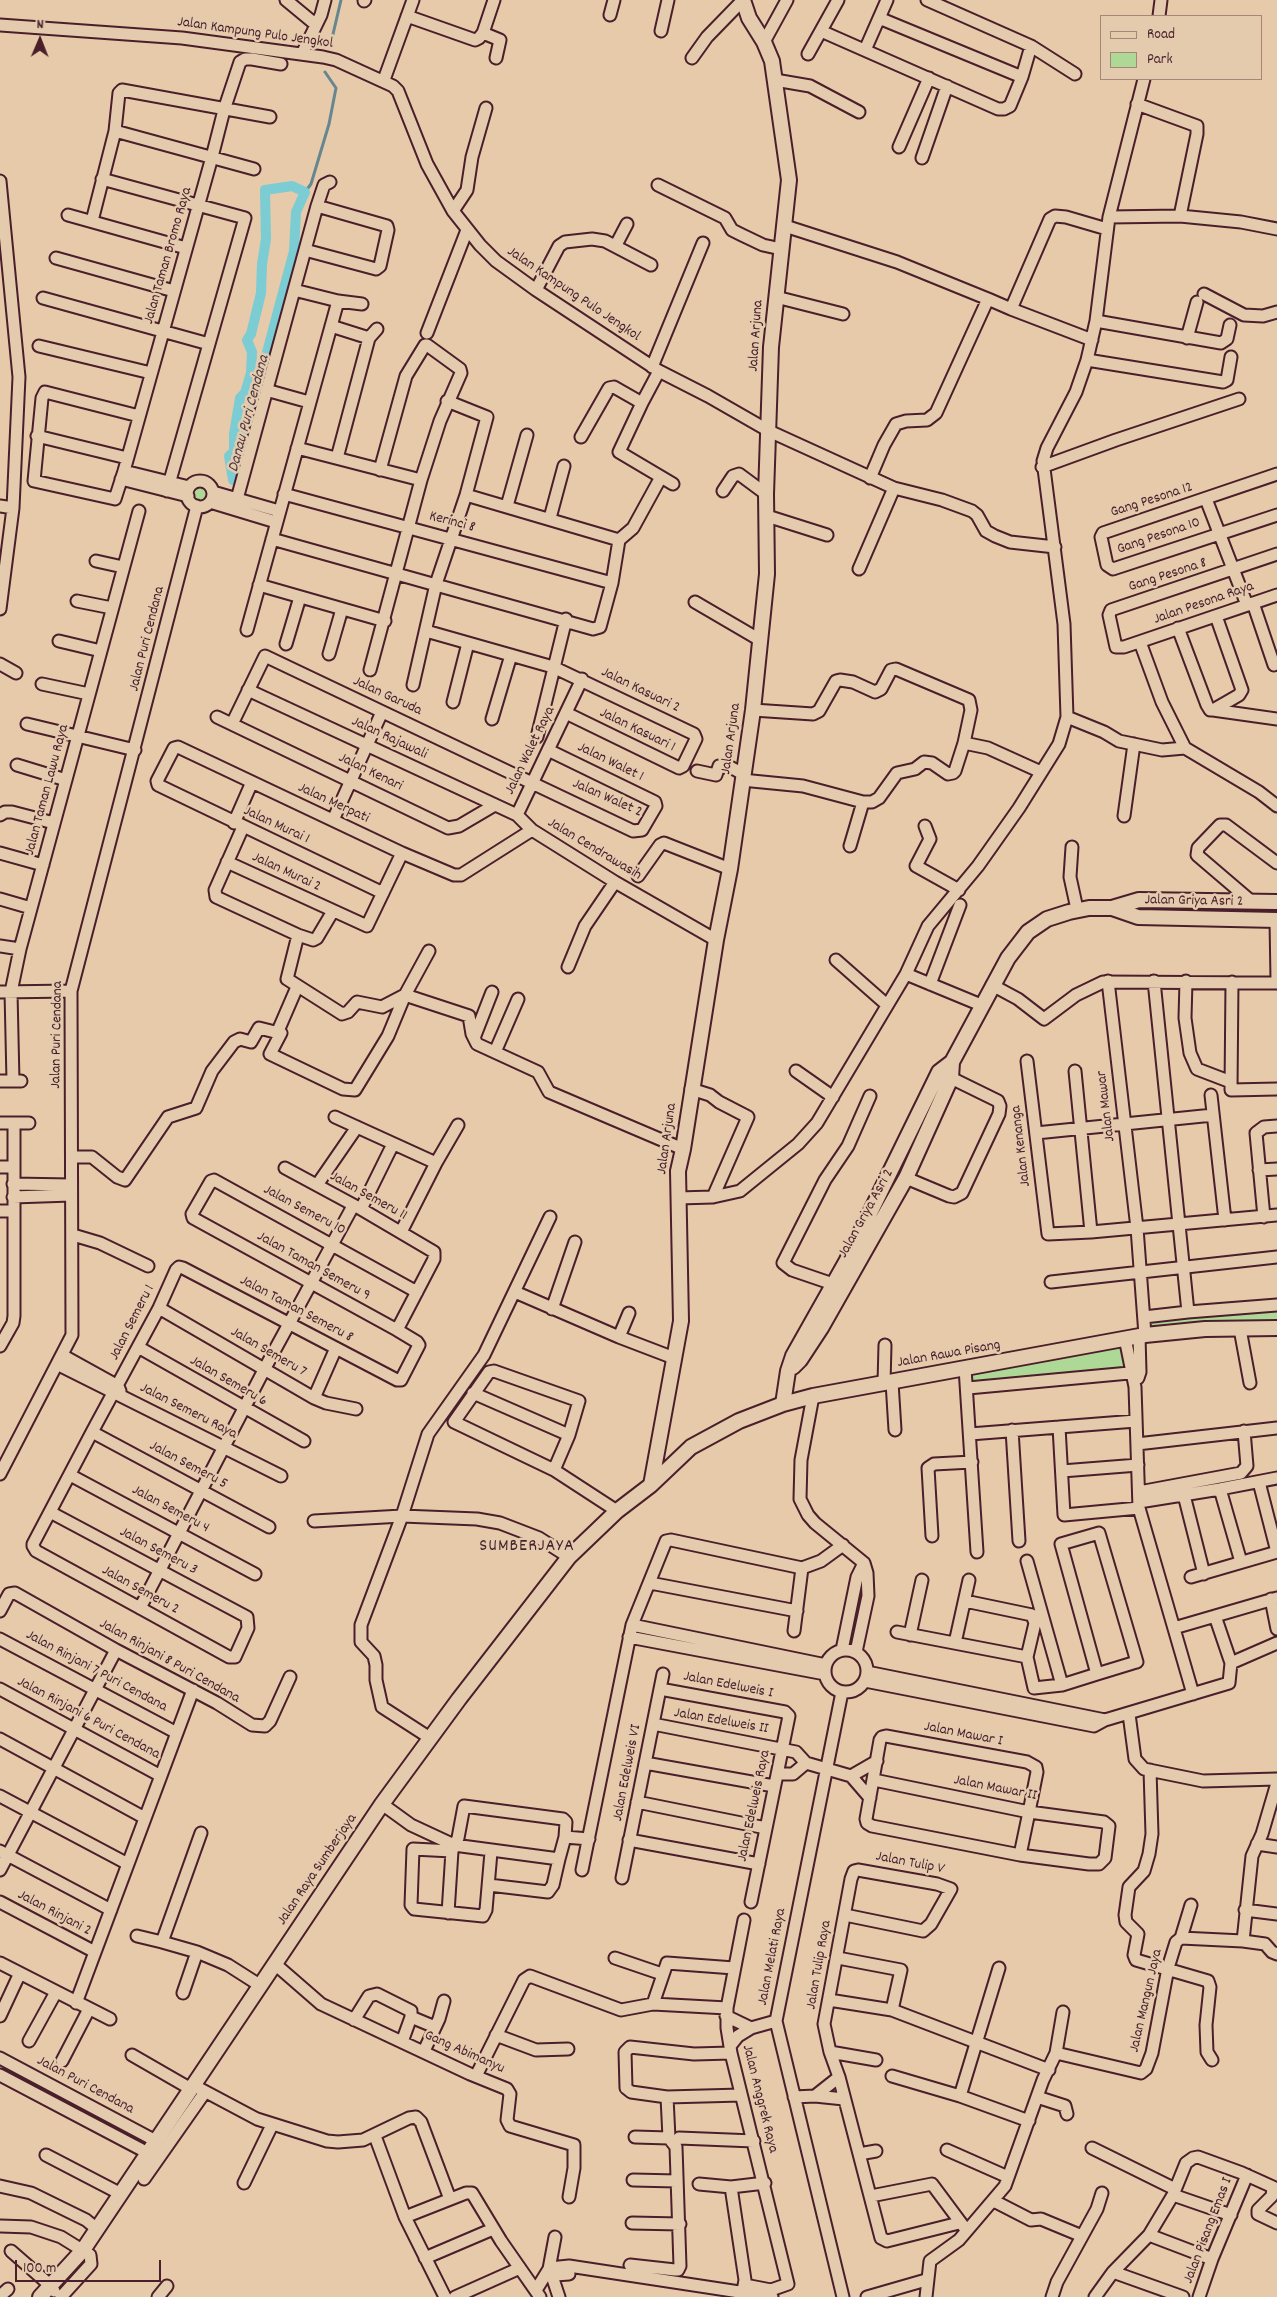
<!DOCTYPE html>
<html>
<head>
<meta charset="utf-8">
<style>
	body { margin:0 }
	#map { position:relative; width:1277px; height:2297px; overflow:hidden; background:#e6caaa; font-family:Dekko,sans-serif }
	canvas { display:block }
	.legend { position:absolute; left:1100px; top:15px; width:162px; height:65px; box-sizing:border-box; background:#e4cbad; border:1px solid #a68679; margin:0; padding:6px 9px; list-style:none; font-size:15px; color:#4a1f2b }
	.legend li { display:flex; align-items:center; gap:10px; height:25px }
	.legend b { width:25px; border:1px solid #a68679 }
	.north { position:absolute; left:15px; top:15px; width:50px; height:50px; -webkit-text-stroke:4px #e4cbad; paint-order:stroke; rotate:1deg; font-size:14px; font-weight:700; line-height:20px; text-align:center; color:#4a1f2b }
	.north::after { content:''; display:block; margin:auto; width:18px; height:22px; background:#4a1f2b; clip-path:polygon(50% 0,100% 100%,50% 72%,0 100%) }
	.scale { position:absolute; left:15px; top:2260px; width:146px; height:22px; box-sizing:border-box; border:2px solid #4a1f2b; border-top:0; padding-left:6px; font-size:15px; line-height:18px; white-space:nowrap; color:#4a1f2b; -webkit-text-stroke:4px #e4cbad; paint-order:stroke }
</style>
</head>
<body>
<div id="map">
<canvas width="1277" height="2297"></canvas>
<ul class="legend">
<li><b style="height:6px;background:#e4cbad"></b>Road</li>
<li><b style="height:14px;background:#aed895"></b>Park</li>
</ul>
<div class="north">N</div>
<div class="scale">100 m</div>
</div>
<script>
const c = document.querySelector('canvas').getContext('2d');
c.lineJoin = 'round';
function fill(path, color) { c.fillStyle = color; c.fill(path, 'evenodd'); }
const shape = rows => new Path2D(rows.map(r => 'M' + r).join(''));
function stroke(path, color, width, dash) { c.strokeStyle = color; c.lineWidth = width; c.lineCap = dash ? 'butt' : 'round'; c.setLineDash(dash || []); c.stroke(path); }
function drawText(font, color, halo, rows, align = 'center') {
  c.font = font + ' Dekko,sans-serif'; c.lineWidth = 5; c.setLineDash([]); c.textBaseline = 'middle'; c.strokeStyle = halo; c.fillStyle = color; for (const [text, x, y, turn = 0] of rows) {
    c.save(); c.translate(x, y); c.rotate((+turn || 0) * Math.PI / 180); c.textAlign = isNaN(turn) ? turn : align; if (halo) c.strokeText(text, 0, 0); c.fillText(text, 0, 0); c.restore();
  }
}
fill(shape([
	[199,481,207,483,212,489,279,511,276,522,207,504,201,506,194,505,189,499,192,484],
	[1277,1304,1277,1328,1145,1335,1144,1317],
	[1125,1338,1132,1373,968,1388,965,1368],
	[0,2058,156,2141,148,2153,0,2075]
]), '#aed895');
stroke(shape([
	[330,47,341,0],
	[278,188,292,186,305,192,311,184,329,124,336,88,325,72]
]), '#678790', 3);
stroke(shape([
	[292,186,305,192,296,212,294,251,233,480,229,456,234,452,234,434,240,398,245,393,251,373,252,352,247,340,251,334,261,293,262,264,266,239,265,190,292,186]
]), '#7bccd3', 10);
const minor = shape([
	[286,0,315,24],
	[927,0,1031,46,1075,74],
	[364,1,365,0],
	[610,15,614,0],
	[407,16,475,40,479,38,483,33,494,0],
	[1159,16,1161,0],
	[879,18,1022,77],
	[0,25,182,38,323,57,336,60,393,86,398,91,427,164,453,211,480,245,496,261,536,290,659,371,708,396,769,431,894,488,942,500,972,511,977,515,986,531,995,536,1010,542,1055,547],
	[661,31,668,0],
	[821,31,998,109,1004,109,1010,106,1022,77,1031,46],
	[483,33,500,40,496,58],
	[764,42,787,0],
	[865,50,887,0],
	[302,54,321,15,325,0],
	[808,54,838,0],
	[692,58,707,37,743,0],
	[385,77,413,0],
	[775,80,810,86,859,112],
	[1137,104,1197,126,1197,134,1180,216],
	[115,131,254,169],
	[899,147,929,78],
	[922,158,947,86],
	[102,179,245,218,167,491],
	[0,181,19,377,13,508,0,609],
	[658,185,725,218,732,230,742,235,763,245,781,249],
	[453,211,467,190,472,157,486,108],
	[68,215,186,248],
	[1109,217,1180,216,1241,222,1277,229],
	[92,221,115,131,119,93,122,90,270,117],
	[785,226,897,262,988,299],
	[616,245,627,224],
	[305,250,376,269,380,266,388,230,387,226,317,206],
	[56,258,174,291],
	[294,290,338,301,362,304],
	[536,290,559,246,565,242,592,239,605,241,651,265],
	[1204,294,1244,315,1263,316,1277,312],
	[776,297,843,314],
	[43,298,209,344],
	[1011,309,1092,340],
	[1096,321,1221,343,1227,339,1230,325],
	[331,326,369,338],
	[427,333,467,230],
	[1187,338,1197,302],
	[39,346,151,373],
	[1087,360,1223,382,1227,380,1231,357],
	[652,367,703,243],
	[266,390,309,402],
	[642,403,619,452,673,484],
	[139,416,45,392,42,398,34,481,115,499,124,471,212,157,224,110,240,62,245,59,252,59,281,64],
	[37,436,127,458],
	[581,437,609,388,614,387,642,403,659,371],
	[297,448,421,480],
	[337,458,369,338,377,329],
	[1042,467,1116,440,1239,399],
	[124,471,189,487],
	[1277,474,1103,533,1101,537,1107,565,1113,569,1277,515],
	[870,478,884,445,896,424,906,421,927,420,936,413,988,299,1011,309,1050,219,1055,216,1066,217,1107,229],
	[121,479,188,496],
	'187 494a13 13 0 1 1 26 0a13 13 0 1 1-26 0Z',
	[723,491,733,476,739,474,766,494],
	[213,492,279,511],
	[284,494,612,583],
	[237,499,317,206,324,185,330,182],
	[1206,499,1247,605],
	[210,502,276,522],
	[0,506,13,508],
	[507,506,527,435],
	[767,516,827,535],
	[550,518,564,466],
	[272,539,593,629,600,627,612,583,619,540,466,495],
	[619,540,633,528,661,477],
	[1277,554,1111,610,1109,615,1116,647,1124,647,1277,595],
	[96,561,123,567],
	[859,569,894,488],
	[259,585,385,621],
	[77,601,112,608],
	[695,602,760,640],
	[1253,603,1274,665],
	[1178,628,1207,705,1210,710,1213,710,1239,695,1242,690,1216,616],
	[247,630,338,301],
	[426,631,553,667,694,734,696,739,683,766,679,768,566,713],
	[59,641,101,651],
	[1140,642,1162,702,1185,748],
	[286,644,300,597],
	[329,654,342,609],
	[0,664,16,673],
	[370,670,421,480,440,421,461,373,460,369,427,345,425,345,406,376,380,470],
	[42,684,89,694],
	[413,685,436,584,466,495,487,417,447,401],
	[248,690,517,815],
	[453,702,468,643],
	[753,710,813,714,819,711,836,681,840,680,853,682,875,692,881,689,891,670,896,669,969,700,971,710,964,743,988,748,1041,772],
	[1213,710,1277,719],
	[217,717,448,828,459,826,493,806],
	[1067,717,1104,732,1119,741,1162,750,1185,748,1259,792,1277,806],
	[492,719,511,655],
	[27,724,135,750],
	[232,724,265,656,633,831,642,830,656,806,655,802,548,750],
	[537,737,566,619],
	[17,765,66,780],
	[697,771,716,775,719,766,732,768,743,774],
	[742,780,803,786,863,802,872,802,879,798,897,773,915,769,924,762,932,763,948,774,953,773,955,771,964,743],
	[0,815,5,812,12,812,54,823],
	[1124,816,1134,744],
	[333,820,382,712],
	[234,823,252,782],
	[925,826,930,839,916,866,959,890],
	[243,827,215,890,216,897,298,935,313,940,317,938,333,911],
	[532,830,517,815,582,679],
	[850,846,863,802],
	[1072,847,1070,877,1077,909],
	[0,853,43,865],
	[227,862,367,926,402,853],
	[638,876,660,845,664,843,730,869],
	[383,893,158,785,157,781,174,748,178,747,402,853,454,875,461,875,532,830,615,882,716,940],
	[0,899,31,908],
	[1252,902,1197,855,1198,848,1220,825,1226,825,1277,863],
	[1276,920,1277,980],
	[298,935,287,979,342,1014,348,1012,357,1002,382,1007,405,995,429,951],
	[0,946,20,949],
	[836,960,887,1005],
	[568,967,585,926,615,882],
	[906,974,981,1005],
	[1108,981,1137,1228,1145,1335],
	[1186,981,1185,1018,1190,1053,1197,1069,1231,1082],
	[1232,982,1231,1090,1277,1089],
	[930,984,960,905],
	[992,985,1018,999,1044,1019,1076,995,1103,982,1277,983],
	[0,992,71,991],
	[278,1031,281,1033,270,1054,343,1089,355,1090,388,1036,405,995,469,1016,472,1034,477,1044,538,1072,549,1092,683,1149],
	[474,1038,492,992],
	[495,1052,518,999],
	[1027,1061,1048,1234,1091,1232,1277,1215],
	[796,1071,833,1097],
	[1075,1071,1091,1232],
	[0,1081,21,1081],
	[13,1081,11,992,20,949,139,511],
	[691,1089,710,1095,719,1102,748,1117,713,1197],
	[1211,1095,1225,1220],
	[335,1117,436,1163,401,1232],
	[0,1123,29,1123],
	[1036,1133,1213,1115],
	[72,1157,92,1157,117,1177,125,1180,168,1117,196,1108,212,1071,234,1042,240,1039,251,1042,259,1028,275,1032,278,1031,297,987],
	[436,1163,458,1125],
	[0,1167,13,1167],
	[285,1168,361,1209,434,1252,434,1259,397,1330],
	[1259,1170,1277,1169],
	[906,1178,949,1196,954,1197,962,1193,999,1114,1000,1106,998,1101,945,1075],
	[13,1184,71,1185],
	[317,1185,357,1127],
	[13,1197,71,1195],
	[678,1198,713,1197,740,1191,798,1144,817,1123,906,974,928,926,978,866,1019,808,1059,744,1067,717,1064,624,1043,461,1047,448,1076,392,1087,360,1096,321,1109,217,1144,79],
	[361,1209,393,1144],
	[0,1211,13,1211],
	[1264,1217,1256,1133,1264,1127,1277,1126],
	[73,1235,100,1243,148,1266],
	[1051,1282,1277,1257],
	[833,1284,792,1270,783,1263,825,1180,848,1146,870,1096],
	[515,1292,619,1337,674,1358],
	[159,1308,314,1398,336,1348],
	[552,1309,575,1242],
	[1188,1312,1277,1305],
	[1144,1317,1188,1312,1154,981],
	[1240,1329,1250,1383],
	[619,1337,629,1313],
	[1125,1338,1135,1387,1139,1508,1193,1694],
	[0,1346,13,1323,14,1316,14,1123],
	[138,1347,304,1441],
	[62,1355,118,1386,120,1391],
	[57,1364,281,1476],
	[965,1368,977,1552],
	[1138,1378,1140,1372,1139,1336],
	[892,1382,895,1430],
	[884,1383,885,1345],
	[968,1388,1140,1372],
	[473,1393,569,1435],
	[813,1396,801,1460,800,1499,808,1515,815,1523,864,1563,867,1573,868,1596,856,1652],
	[314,1398,326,1403,356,1409],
	[1059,1427,1064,1515,1139,1508],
	[1012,1430,1019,1541],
	[92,1432,269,1527],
	[970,1434,1136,1421],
	[1137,1444,1277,1428],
	[554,1470,569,1435,579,1401,494,1371,489,1372,454,1422,554,1470,617,1511],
	[1062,1471,1138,1465],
	[0,1474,72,1335,71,991,197,506],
	[70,1475,255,1574],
	[1259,1482,1277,1552],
	[1220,1489,1277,1478],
	[1139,1492,1241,1473,1247,1466,1244,1431],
	[1184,1495,1204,1574],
	[1139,1502,1220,1489,1241,1562],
	[50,1512,247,1617,248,1628,235,1657,229,1657,140,1608,36,1551,33,1546,33,1544,92,1432,159,1308,176,1270,179,1267,183,1268,397,1380,401,1380,419,1345,417,1342,397,1330,193,1218,192,1214,211,1181,214,1180,417,1292],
	[314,1521,402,1516,477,1519,500,1523,539,1538,569,1557],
	[932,1536,928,1468,934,1464,972,1462],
	[1027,1561,1062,1685],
	[1191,1577,1277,1552],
	[650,1583,797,1611],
	[1271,1599,1277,1629],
	[965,1601,1032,1615,1035,1623,1027,1657],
	[140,1608,265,1368,353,1206],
	[0,1611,9,1594,15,1593,116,1650,217,1703,252,1725,265,1726,270,1721,290,1677],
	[632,1625,826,1665],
	[1174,1628,1277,1598],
	[794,1631,802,1568],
	[897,1632,1027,1657,1034,1688,1062,1685,1097,1674,1133,1663,1137,1662,1099,1533,1061,1544,1097,1674],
	[910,1635,922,1580],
	[629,1637,825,1674],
	[0,1639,177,1733],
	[955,1643,969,1580],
	'825 1671a21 21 0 1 1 42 0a21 21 0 1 1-42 0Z',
	[842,1650,857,1577,864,1563],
	[1231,1663,1277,1643],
	[867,1672,1105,1720],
	[865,1681,1094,1726,1105,1720,1229,1683,1231,1663,1215,1616],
	[0,1689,161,1776],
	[660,1689,785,1712,789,1716,751,1902],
	[842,1692,776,2021,843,2297],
	[1129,1714,1135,1759,1144,1769,1203,1781,1277,1779],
	[653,1724,796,1752,806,1763,851,1776,870,1798],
	[430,1738,382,1707,376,1680,376,1665,374,1656,361,1642,361,1625,402,1516,428,1434,484,1355,550,1217],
	[0,1739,145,1818],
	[645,1763,774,1786],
	[1150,1770,1152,1834,1149,1854,1144,1871,1129,1887,1125,1915,1126,1922,1138,1934,1134,1955,1136,1960,1208,1981,1210,1987,1206,2025,1207,2052,1212,2060],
	[777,1774,793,1774,806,1763],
	[851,1776,877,1761],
	[874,1780,1029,1812,1104,1822,1109,1826,1105,1858,1099,1864,1089,1864,1020,1855,872,1826,867,1823,866,1819,880,1740,882,1737,886,1736,1027,1762,1036,1767,1037,1772,1029,1812,1020,1855],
	[0,1796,128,1864],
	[637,1802,766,1828],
	[382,1804,411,1825,454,1845,559,1859,565,1837,589,1839],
	[201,1833,162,1942,197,1952,228,1965,261,1986],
	[629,1840,759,1864],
	[1257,1844,1277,1847],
	[0,1851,111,1910],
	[452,1851,413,1849,411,1905,414,1909,483,1916,486,1910,491,1852],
	[0,1870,116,1650],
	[582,1870,632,1625,666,1541,671,1540,802,1568,821,1561,843,1545],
	[622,1878,663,1674],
	[489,1885,548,1892,553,1885,559,1859],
	[0,1902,95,1952],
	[1245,1910,1277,1914],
	[448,1913,452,1851,458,1838,464,1806,563,1819,566,1822,565,1837],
	[845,1915,923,1931,931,1924,951,1889,937,1884,858,1870,854,1871,851,1879,824,2024,830,2052,839,2077,881,2238,887,2241,959,2223],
	[744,1920,727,2008,727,2028,731,2053,788,2284,771,2290,745,2285],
	[137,1936,162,1942],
	[1181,1938,1191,1905],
	[1243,1941,1265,1944,1272,1952,1277,1954],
	[615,1958,662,1974],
	[838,1958,901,1970,892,2010],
	[0,1963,110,2019],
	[275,1964,321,2004,470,2074,507,2089,510,2094,507,2120,510,2126,574,2145,574,2168,569,2197],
	[183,1993,197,1952],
	[829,2000,892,2010,1049,2070],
	[76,2003,193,1690],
	[653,2004,667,1963,734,1968],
	[0,2016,20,1973],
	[726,2016,751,2028],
	[411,2017,435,2027],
	[354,2020,369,1996,377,1994,411,2011,411,2017,402,2042],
	[496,2035,536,2050,568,2049],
	[29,2041,56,1992],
	[730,2046,738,2036,751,2028,776,2021],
	[424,2051,439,2019,444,2001],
	[830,2052,876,2060],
	[731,2053,694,2054,630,2047,625,2052,626,2088,631,2092,667,2097,741,2095],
	[1056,2053,1063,2012],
	[132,2055,191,2089],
	[0,2058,156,2141],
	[62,2061,89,2009],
	[0,2075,148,2153],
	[476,2076,524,1980,530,1976,621,2010,653,2004,727,2008],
	[892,2076,960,2096,1029,2121],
	[193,2085,257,2119,327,2141,338,2142,363,2140,409,2118,416,2117,421,2122,450,2199],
	[815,2096,839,2077],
	[960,2096,999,1968],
	[794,2097,815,2096,844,2099],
	[1037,2097,1065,2106,1067,2114],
	[375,2136,405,2217,445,2297],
	[635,2137,669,2138],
	[679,2138,754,2141],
	[1092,2148,1175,2189],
	[947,2150,1008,2177],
	[859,2154,876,2151],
	[46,2155,121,2194],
	[144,2179,205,2092],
	[633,2180,677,2181],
	[244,2183,272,2125],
	[699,2184,731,2187,765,2183],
	[0,2186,31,2193,86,2220,97,2229],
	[731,2187,745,2280,743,2291],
	[1173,2195,1231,2215],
	[871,2196,932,2184,964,2227],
	[994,2201,1031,2220,1041,2219,1082,2236],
	[405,2217,466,2193,472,2193,501,2241,540,2297],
	[632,2223,680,2224],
	[0,2226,31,2227,61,2237,90,2255,91,2264,61,2297],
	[1149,2235,1212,2259],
	[11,2251,51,2286,54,2291],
	[425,2258,493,2229],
	[630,2265,675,2270,678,2270,680,2266,676,2147,669,2138,667,2097],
	[550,2268,569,2266,772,2297],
	[1113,2272,1183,2297],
	[536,2290,549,2269,555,2237],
	[0,2296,8,2289],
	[158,2297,167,2286],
	[455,2297,520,2268],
	[559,2297,553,2279,555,2275,569,2274],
	[867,2297,926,2280],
	[926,2297,930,2261,959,2240,1005,2186,1043,2080,1056,2053,1141,2073,1146,2069,1152,2053,1168,1968,1176,1942,1181,1938,1243,1941,1252,1856,1262,1834,1277,1783],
	[1052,2297,1057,2282,1097,2209,1102,2193],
	[1095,2297,1113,2272,1149,2235,1173,2195,1186,2163,1193,2158,1198,2157,1242,2173,1273,2187,1272,2196,1258,2210,1258,2214,1277,2223],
	[1199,2297,1212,2259,1247,2175]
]);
const tertiary = shape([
	[1112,908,1138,917,1277,920],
	[793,1367,800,1360,821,1328,906,1178,951,1078,952,1062],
	[783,1404,788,1371,793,1356,846,1262,939,1072,952,1062,1008,958,1028,932,1047,919,1069,912,1089,908,1112,908,1139,900,1277,902],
	[651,1485,681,1321,678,1171,683,1149,716,940,730,869,753,710,767,574,766,494,771,347,789,180,772,61,764,42,749,18,743,0],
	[40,2297,83,2250,382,1804,459,1699,569,1557,617,1511,651,1485,691,1447,739,1421,783,1404,813,1396,1145,1335,1205,1329,1277,1328]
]);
stroke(minor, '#4a1f2b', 15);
stroke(tertiary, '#4a1f2b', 18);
stroke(minor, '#e4cbad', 11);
stroke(tertiary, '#e4cbad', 14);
drawText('15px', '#4a1f2b', '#e4cbad', [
	["Jalan Kampung Pulo Jengkol",255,34,8],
	["Jalan Taman Bromo Raya",169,256,-74],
	["Jalan Kampung Pulo Jengkol",573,295,34],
	["Jalan Arjuna",757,336,-86],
	["Gang Pesona 12",1152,501,-18],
	["Kerinci 8",452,523,15],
	["Gang Pesona 10",1159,537,-19],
	["Gang Pesona 8",1168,576,-18],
	["Jalan Pesona Raya",1204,604,-19],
	["Jalan Puri Cendana",148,639,-76],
	["Jalan Kasuari 2",640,691,26],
	["Jalan Garuda",387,697,25],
	["Jalan Kasuari 1",637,731,26],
	["Jalan Rajawali",389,739,25],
	["Jalan Arjuna",732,739,-82],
	["Jalan Walet Raya",531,751,-64],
	["Jalan Walet 1",610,763,26],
	["Jalan Kenari",370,773,26],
	["Jalan Taman Lawu Raya",48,790,-75],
	["Jalan Walet 2",607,799,24],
	["Jalan Merpati",333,804,25],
	["Jalan Murai 1",276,826,25],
	["Jalan Cendrawasih",594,850,31],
	["Jalan Murai 2",286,873,25],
	["Jalan Griya Asri 2",1194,902,1],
	["Jalan Puri Cendana",58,1035,-89],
	["Jalan Mawar",1107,1106,-97],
	["Jalan Arjuna",668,1139,-82],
	["Jalan Kenanga",1022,1146,-97],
	["Jalan Semeru 11",368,1197,29],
	["Jalan Semeru 10",304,1211,28],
	["Jalan Griya Asri 2",867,1214,-61],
	["Jalan Taman Semeru 9",313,1267,29],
	["Jalan Taman Semeru 8",296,1310,28],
	["Jalan Semeru 1",133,1323,-63],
	["Jalan Semeru 7",268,1353,30],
	["Jalan Rawa Pisang",949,1355,-10],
	["Jalan Semeru 6",228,1382,30],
	["Jalan Semeru Raya",188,1412,27],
	["Jalan Semeru 5",188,1466,28],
	["Jalan Semeru 4",170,1510,28],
	["Jalan Semeru 3",158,1552,28],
	["Jalan Semeru 2",140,1591,29],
	["Jalan Rinjani 8 Puri Cendana",169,1662,29],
	["Jalan Rinjani 7 Puri Cendana",96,1672,28],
	["Jalan Edelweis I",728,1686,11],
	["Jalan Rinjani 6 Puri Cendana",88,1719,28],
	["Jalan Edelweis II",721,1722,10],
	["Jalan Mawar I",963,1735,11],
	["Jalan Edelweis VI",628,1773,-79],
	["Jalan Mawar II",995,1789,11],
	["Jalan Edelweis Raya",755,1806,-78],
	["Jalan Tulip V",910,1864,11],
	["Jalan Raya Sumberjaya",318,1870,-56],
	["Jalan Rinjani 2",54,1914,28],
	["Jalan Melati Raya",773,1957,-79],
	["Jalan Tulip Raya",820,1965,-80],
	["Jalan Mangun Jaya",1147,2001,-77],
	["Gang Abimanyu",464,2053,24],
	["Jalan Puri Cendana",85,2086,28],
	["Jalan Anggrek Raya",759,2099,76],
	["Jalan Pisang Emas I",1209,2231,-69]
]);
drawText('italic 16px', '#513944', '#e4cbad', [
	["Danau Puri Cendana",250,414,-75]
]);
c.letterSpacing = '1px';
drawText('18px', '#4a1f2b', '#e4cbad', [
	["SUMBERJAYA",527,1548]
]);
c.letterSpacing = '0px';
</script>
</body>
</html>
